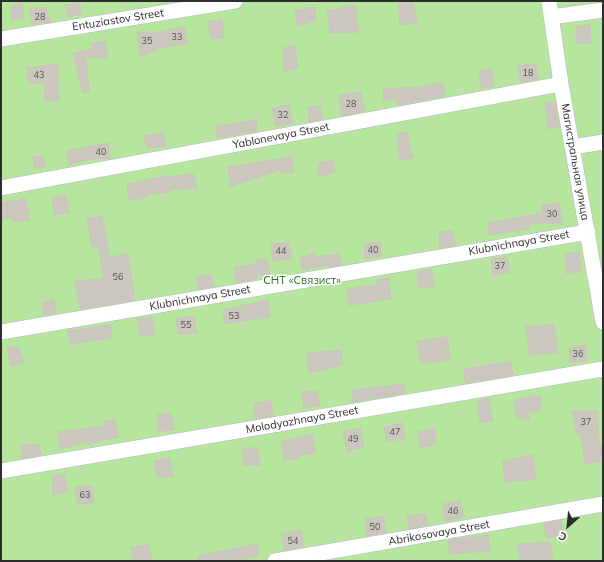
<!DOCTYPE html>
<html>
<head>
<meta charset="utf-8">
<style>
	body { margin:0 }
	#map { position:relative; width:604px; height:562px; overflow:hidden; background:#efe9e1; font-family:Mulish,sans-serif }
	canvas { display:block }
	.frame { position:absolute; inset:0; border:2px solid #2e2e2e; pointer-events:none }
	.north { position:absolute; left:548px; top:506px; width:40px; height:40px; -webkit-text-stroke:3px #fff; paint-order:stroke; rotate:207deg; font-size:11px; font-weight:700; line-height:16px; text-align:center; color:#2e2e2e }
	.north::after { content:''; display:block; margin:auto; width:14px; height:18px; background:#2e2e2e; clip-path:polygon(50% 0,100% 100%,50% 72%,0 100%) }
</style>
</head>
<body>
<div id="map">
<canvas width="604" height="562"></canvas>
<div class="frame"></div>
<div class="north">С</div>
</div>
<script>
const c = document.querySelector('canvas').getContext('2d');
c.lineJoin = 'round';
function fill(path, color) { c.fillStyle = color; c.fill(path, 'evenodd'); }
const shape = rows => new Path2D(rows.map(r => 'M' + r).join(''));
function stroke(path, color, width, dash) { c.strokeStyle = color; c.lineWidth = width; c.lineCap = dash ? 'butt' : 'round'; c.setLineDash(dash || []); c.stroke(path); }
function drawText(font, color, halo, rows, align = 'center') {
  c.font = font + ' Mulish,sans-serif'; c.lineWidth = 3; c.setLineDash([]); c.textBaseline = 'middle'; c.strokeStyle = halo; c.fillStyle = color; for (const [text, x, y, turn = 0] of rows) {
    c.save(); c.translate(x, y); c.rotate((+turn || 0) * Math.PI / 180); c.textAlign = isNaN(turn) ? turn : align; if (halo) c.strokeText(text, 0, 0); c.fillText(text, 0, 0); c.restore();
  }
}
fill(shape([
	[1,1,603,1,603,561,1,561]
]), '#b6e59e');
const building = shape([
	[398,1,413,1,417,22,400,25,398,1],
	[22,3,24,18,12,20,11,6,22,3],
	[79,3,81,14,68,17,65,5,79,3],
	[355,5,359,32,330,33,327,11,342,9,342,7,355,5],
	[46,7,50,22,32,24,29,10,46,7],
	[315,7,316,20,297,26,295,11,315,7],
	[222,20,224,38,211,39,208,21,222,20],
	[590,24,591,43,577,43,576,27,590,24],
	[185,27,187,44,157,48,158,50,140,57,137,32,167,32,167,30,185,27],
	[105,41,108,58,86,57,89,92,83,93,73,53,93,49,91,44,105,41],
	[295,46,298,68,284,71,283,48,295,46],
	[58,64,59,101,45,101,44,82,30,84,26,68,58,64],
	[536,64,539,79,521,82,517,66,536,64],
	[492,69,494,86,482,89,479,71,492,69],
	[443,82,445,96,398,105,396,98,384,101,383,89,420,87,443,82],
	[360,92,365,111,342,116,338,95,360,92],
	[555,102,559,127,548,129,545,103,555,102],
	[289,105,293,123,276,126,272,108,289,105],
	[321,106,323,119,309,122,308,107,321,106],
	[256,120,257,131,217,138,216,126,256,120],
	[407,132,413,158,400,160,397,133,407,132],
	[164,133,166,146,147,148,144,136,164,133],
	[108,143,111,158,86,160,69,165,66,151,108,143],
	[43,156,45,167,34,169,33,157,43,156],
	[292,157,294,172,281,173,280,170,230,187,228,167,292,157],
	[333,160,335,172,319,176,318,163,333,160],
	[193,174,197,188,169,190,170,192,145,195,145,198,129,200,127,184,167,176,167,177,193,174],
	[66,195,69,212,54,215,52,198,66,195],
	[26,199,29,220,14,222,13,218,1,220,1,203,26,199],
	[559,203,562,223,528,224,529,229,489,235,488,223,543,213,542,205,559,203],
	[102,216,110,257,128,254,135,300,80,309,75,281,104,278,98,245,92,247,87,219,102,216],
	[452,231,456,245,440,248,439,232,452,231],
	[289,242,292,259,273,261,271,244,289,242],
	[380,242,381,256,365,259,364,244,380,242],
	[579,252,582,270,567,274,565,254,579,252],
	[314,254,314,257,339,254,341,265,329,267,329,265,302,270,300,258,314,254],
	[507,257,510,272,493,275,491,259,507,257],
	[267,259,270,275,257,275,257,279,236,283,234,268,258,263,257,260,267,259],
	[431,269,435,286,419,288,417,272,431,269],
	[211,274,214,287,199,289,196,277,211,274],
	[389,278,391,299,349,305,347,289,377,285,376,280,389,278],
	[54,299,56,313,44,315,42,303,54,299],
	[268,300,270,317,225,324,223,310,268,300],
	[194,316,197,333,178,334,176,318,194,316],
	[152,317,155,335,141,336,137,319,152,317],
	[554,324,558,353,530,355,525,327,554,324],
	[110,325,113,338,70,344,68,331,110,325],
	[447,337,450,359,439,362,421,363,417,341,447,337],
	[586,345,587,361,570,362,569,348,586,345],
	[18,346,24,363,11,366,7,348,18,346],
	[341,350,343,365,309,373,307,353,341,350],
	[511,361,513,375,465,383,464,369,511,361],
	[403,384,405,393,353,402,352,390,403,384],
	[317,391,320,406,304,408,302,392,317,391],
	[530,396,542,396,540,412,528,412,529,419,517,418,514,400,531,397,530,396],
	[488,398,493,421,480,423,477,401,488,398],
	[271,401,273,416,255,419,254,403,271,401],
	[572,411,597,411,599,444,601,444,603,461,585,464,581,434,577,434,572,411],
	[171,413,175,430,158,431,157,415,171,413],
	[115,419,118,438,106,439,87,445,86,442,60,449,58,432,104,426,103,422,115,419],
	[402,423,406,438,386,442,384,427,402,423],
	[360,428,364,447,347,451,343,432,360,428],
	[434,429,436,444,420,448,418,432,434,429],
	[313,434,315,453,298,456,298,459,284,460,281,442,313,434],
	[39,444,41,455,22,458,21,445,39,444],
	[257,447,260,465,244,465,242,450,257,447],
	[533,455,536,479,505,482,503,461,533,455],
	[170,458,173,476,158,478,154,461,170,458],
	[65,474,67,492,53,495,52,476,65,474],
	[92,486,94,502,78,505,75,487,92,486],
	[460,501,464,517,445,521,443,504,460,501],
	[425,514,428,525,409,529,407,516,425,514],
	[383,516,386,533,367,536,365,519,383,516],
	[561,520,563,535,546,538,544,523,561,520],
	[301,530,304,547,284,550,281,534,301,530],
	[488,535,490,551,450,554,448,540,488,535],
	[550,542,553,561,520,561,517,544,550,542],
	[149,544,152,561,133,561,131,548,149,544],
	[257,544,258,556,235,561,198,561,198,556,257,544]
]);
fill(building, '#cbc7bf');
stroke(building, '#cbc5ba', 1);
const minor = shape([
	[549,1,561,84,603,322],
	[551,17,603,10],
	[1,39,235,1],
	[573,147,603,142],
	[1,188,561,84],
	[1,332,588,232],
	[1,471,603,369],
	[275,561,603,504]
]);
stroke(minor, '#b4b7c1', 16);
stroke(minor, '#fff', 15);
drawText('9px', '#555452', null, [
	["28",40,17],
	["33",177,37],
	["35",147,41],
	["18",528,73],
	["43",39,75],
	["28",351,104],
	["32",283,115],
	["40",101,152],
	["30",552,214],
	["40",373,250],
	["44",281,251],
	["37",500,266],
	["56",118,277],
	["53",234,316],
	["55",186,325],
	["36",578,354],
	["37",586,422],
	["47",395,432],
	["49",353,439],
	["63",85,495],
	["46",453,511],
	["50",375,527],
	["54",293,541]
]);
drawText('11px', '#2e2e2e', '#fff', [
	["Entuziastov Street",118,20,-9],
	["Yablonevaya Street",281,136,-11],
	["Магистральная улица",575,162,80],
	["Klubnichnaya Street",519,243,-10],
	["Klubnichnaya Street",200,298,-10],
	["Molodyozhnaya Street",302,420,-10],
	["Abrikosovaya Street",439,533,-10]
]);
drawText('11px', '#2c6e1b', '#fff', [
	["СНТ «Связист»",302,281]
]);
</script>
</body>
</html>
